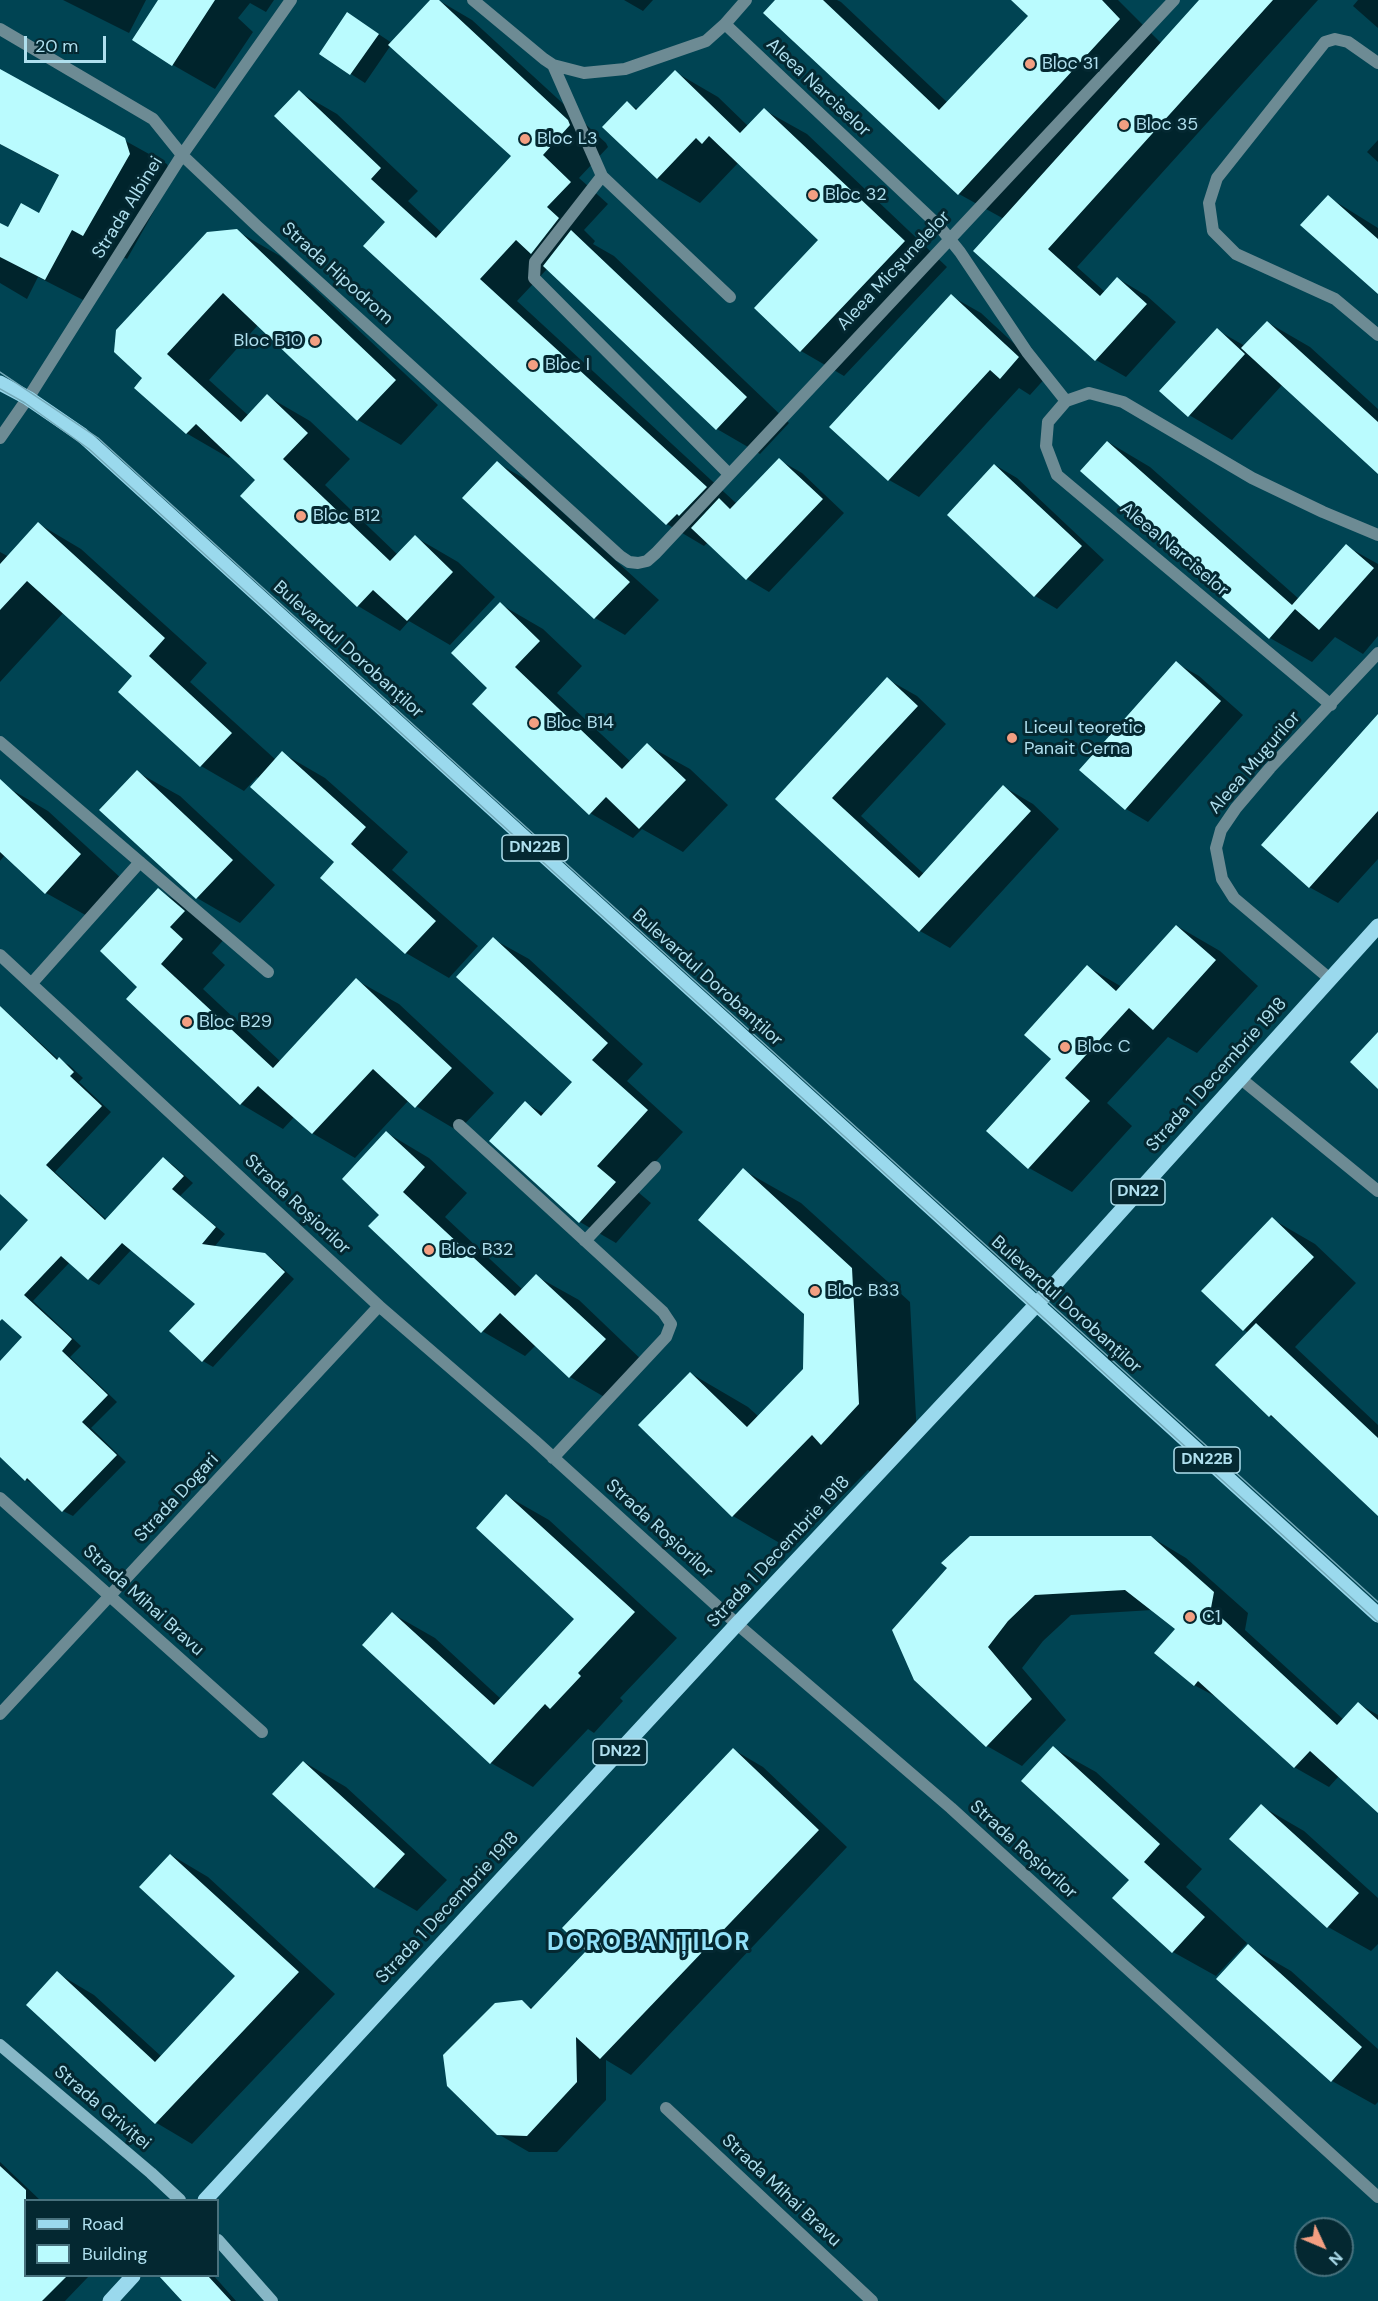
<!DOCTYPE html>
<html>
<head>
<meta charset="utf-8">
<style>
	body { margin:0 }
	#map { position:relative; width:1378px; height:2301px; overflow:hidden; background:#004453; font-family:"DM Sans",sans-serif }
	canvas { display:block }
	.legend { position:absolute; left:24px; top:2199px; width:195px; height:78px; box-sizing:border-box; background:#042831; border:2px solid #48717d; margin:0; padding:8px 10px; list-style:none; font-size:18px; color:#afdfee }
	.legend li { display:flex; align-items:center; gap:12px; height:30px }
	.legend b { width:30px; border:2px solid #48717d }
	.north { position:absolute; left:1294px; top:2217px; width:60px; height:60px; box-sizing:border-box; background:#042831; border:2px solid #48717d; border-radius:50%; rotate:134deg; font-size:16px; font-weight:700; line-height:24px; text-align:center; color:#afdfee }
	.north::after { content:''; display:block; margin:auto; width:21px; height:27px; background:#f39f82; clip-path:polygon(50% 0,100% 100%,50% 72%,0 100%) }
	.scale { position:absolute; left:24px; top:36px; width:82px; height:27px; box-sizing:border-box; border:3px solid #afdfee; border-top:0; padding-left:8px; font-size:18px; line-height:21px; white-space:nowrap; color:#afdfee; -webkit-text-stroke:4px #042831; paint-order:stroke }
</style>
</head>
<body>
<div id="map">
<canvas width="1378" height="2301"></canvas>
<ul class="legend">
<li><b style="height:8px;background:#9ad9ed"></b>Road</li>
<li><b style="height:16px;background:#bafbfe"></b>Building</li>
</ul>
<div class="north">N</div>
<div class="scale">20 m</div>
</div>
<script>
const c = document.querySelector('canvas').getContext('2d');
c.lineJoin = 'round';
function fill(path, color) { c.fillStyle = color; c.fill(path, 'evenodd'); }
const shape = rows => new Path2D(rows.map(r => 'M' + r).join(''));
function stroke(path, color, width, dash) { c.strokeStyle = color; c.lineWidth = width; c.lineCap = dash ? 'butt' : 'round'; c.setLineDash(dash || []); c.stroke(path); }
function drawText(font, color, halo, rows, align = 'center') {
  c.font = font + ' "DM Sans",sans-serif'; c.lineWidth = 6; c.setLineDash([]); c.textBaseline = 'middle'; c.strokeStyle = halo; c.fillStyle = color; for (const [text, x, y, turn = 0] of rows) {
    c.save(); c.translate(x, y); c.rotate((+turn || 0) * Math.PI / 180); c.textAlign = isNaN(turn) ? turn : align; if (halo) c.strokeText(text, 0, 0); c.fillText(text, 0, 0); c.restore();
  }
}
fill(shape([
	[63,0,146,0,129,33],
	[160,0,274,0,266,12,250,3,238,18,253,32,215,89,173,65],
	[432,0,438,0,472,20,606,143,608,147,579,178,608,204,584,230,595,241,593,244,614,256,789,423,760,454,717,429,548,268,517,301,737,504,779,460,802,473,844,513,769,592,747,579,708,542,704,546,667,524,387,222,299,92,337,114,418,191,408,201,442,233,513,156,391,45,365,83,351,74,348,14,392,43],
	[624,0,653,0,643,11],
	[777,0,837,0,841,2,948,103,1030,16,1013,0,1118,0,1162,44,1201,0,1318,0,1077,267,1105,292,1117,278,1147,296,1176,322,1126,377,1096,360,975,251,1004,219,959,194,765,13],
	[1358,0,1378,0,1378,28,1353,6],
	[0,71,167,164,172,179,127,259,115,253,89,303,38,277,27,299,0,283,0,225,9,229,40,215,60,176,0,144],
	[675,72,718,97,748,126,764,110,807,134,947,267,844,376,801,351,756,308,821,240,738,163,700,203,657,178,627,103,639,110],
	[1378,140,1378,162,1367,152],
	[1328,197,1378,228,1378,292],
	[237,231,280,256,438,405,401,445,358,420,258,325,209,380,249,416,267,396,310,421,350,459,325,485,398,555,415,537,458,562,495,597,450,645,409,621,400,631,358,606,257,480,231,456,229,458,186,433,144,378],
	[951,296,981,313,1048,375,1030,395,1019,388,919,497,889,480,831,427],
	[1267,322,1310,347,1378,409,1378,472,1283,384,1232,440,1189,415,1217,330,1245,346],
	[1108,442,1150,467,1299,599,1346,546,1378,564,1378,636,1363,654,1335,637,1312,662,1270,638],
	[497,463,527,480,659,600,625,635,595,618],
	[995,465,1017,478,1104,560,1057,609,1035,596],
	[39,524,81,549,207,663,190,682,276,760,282,753,325,778,408,852,392,870,478,946,449,978,406,953,322,877,336,862,257,777,244,791,201,766,120,692,134,676,64,612,0,682,0,552,9,557],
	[500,604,543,629,582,666,557,693,631,762,647,745,690,769,728,805,683,852,642,829,633,838,590,813,489,688],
	[1176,663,1199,676,1243,715,1148,822,1126,809],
	[887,679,917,696,946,724,861,816,924,874,1004,787,1033,804,1059,829,950,948,920,931,777,799],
	[1378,717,1378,859,1338,903,1309,887],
	[137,772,180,796,275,885,240,923,197,898,101,810],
	[5,786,48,811,123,880,89,917,46,893,5,855,0,861,0,791],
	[158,890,201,915,226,937,212,953,225,965,203,989,281,1062,356,980,399,1004,494,1093,458,1131,416,1106,409,1100,355,1158,312,1133,294,1117,283,1129,241,1104,139,987],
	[1177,926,1220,951,1258,986,1197,1053,1168,1037,1107,1103,1132,1126,1072,1192,1029,1168,988,1131,1053,1059,1088,967,1122,987],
	[493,939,529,959,643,1064,627,1081,683,1132,632,1187,651,1203,616,1243,580,1222,491,1141,525,1103,545,1114,574,1082],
	[0,1006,59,1060,69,1065,83,1078,79,1082,111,1112,55,1172,107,1220,164,1159,173,1165,193,1183,180,1196,225,1234,214,1247,264,1255,275,1261,294,1279,213,1367,203,1361,197,1304,132,1249,99,1285,89,1279,70,1262,33,1301,81,1346,70,1357,117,1402,91,1428,126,1462,73,1516,63,1511,36,1485,26,1480,0,1455,0,1363,24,1337,0,1316,0,1253,30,1220,0,1192],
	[387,1133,429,1158,467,1193,445,1217,523,1290,536,1276,579,1300,647,1365,613,1402,570,1377,536,1345,525,1356,482,1331,381,1214],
	[743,1170,801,1203,910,1302,917,1437,880,1477,868,1470,790,1549,733,1516,690,1373,748,1407,759,1417,805,1370,805,1313],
	[1272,1219,1315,1244,1356,1283,1295,1347,1378,1425,1378,1514,1283,1424,1270,1416,1217,1365,1248,1333,1203,1291],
	[507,1496,549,1520,677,1638,620,1698,623,1701,594,1733,588,1729,533,1787,491,1763,393,1614,435,1638,501,1699,576,1619],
	[1151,1537,1186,1558,1248,1613,1245,1630,1344,1720,1359,1704,1378,1715,1378,1811,1339,1776,1329,1787,1294,1767,1222,1700,1194,1685,1177,1629,1152,1610,1071,1615,1043,1641,1022,1668,1066,1720,1022,1766,987,1746,915,1680,894,1630],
	[1053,1748,1096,1772,1202,1869,1186,1887,1247,1943,1216,1976,1173,1952],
	[734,1750,763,1767,847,1847,631,2075,606,2060,606,2100,557,2152,529,2152,498,2134,521,2002,534,2009,588,1951],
	[304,1762,346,1787,447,1880,417,1911,375,1887],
	[1261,1806,1304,1831,1378,1898,1378,1944,1371,1951,1328,1927],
	[171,1855,208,1877,335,1994,192,2144,155,2122,57,1973,94,1995,162,2057,237,1976],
	[1248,1946,1291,1971,1378,2049,1378,2102,1375,2105,1332,2081],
	[0,2162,40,2200,26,2200,26,2276,89,2276,65,2301,0,2301],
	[181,2276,214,2276,236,2301,184,2301,170,2285]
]), '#0007');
fill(shape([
	[158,0,215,0,172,66,132,40],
	[430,0,439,0,568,120,570,125,543,155,571,182,547,207,559,218,531,254,516,240,480,279,707,487,679,516,677,514,666,525,363,246,385,222,274,116,299,90,381,168,371,179,436,238,511,156,388,45],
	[775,0,823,0,939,110,1028,16,1011,0,1102,0,1120,19,958,195,763,13],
	[1199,0,1273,0,1048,249,1100,296,1117,277,1147,304,1095,361,973,251],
	[347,12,379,34,350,75,319,54],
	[0,69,125,138,130,154,83,236,72,230,45,280,0,257,0,223,8,227,21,203,39,213,59,175,0,144],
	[675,70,740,133,764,108,905,241,800,352,754,308,818,240,709,136,702,144,696,138,657,179,602,127,627,101,636,110],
	[1328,195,1378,239,1378,294,1300,225],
	[237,229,396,380,357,421,223,293,167,354,241,422,267,394,308,433,283,459,390,561,415,535,453,572,407,621,373,590,357,607,240,496,255,480,196,424,186,434,134,388,142,378,114,352,116,330,207,232],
	[571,230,747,397,716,430,543,266],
	[951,294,1019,357,1000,379,990,370,888,481,829,427],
	[1267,321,1378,422,1378,474,1241,348],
	[1217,328,1245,354,1188,417,1159,391],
	[1107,441,1292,605,1346,544,1374,568,1319,630,1295,609,1269,639,1080,471],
	[779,458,823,499,746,580,691,528,719,498,730,509],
	[497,461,630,582,594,619,462,498],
	[994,464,1082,546,1034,597,947,515],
	[38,522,165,638,149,656,232,733,200,767,118,692,132,676,27,581,0,610,0,564],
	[500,602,540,641,515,667,622,769,647,743,686,780,639,829,606,797,589,815,472,704,487,688,451,653],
	[1176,661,1221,701,1125,810,1079,770],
	[887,677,918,706,832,798,919,878,1003,785,1031,811,919,932,775,799],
	[1378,714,1378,811,1309,888,1261,845],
	[282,751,366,827,351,844,436,921,405,954,320,878,334,862,250,787],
	[137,770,233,860,196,899,99,810],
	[0,779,81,854,45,894,0,852],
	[158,888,185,911,170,927,183,939,161,964,273,1068,356,978,452,1068,415,1108,373,1069,312,1134,258,1086,240,1105,126,999,137,987,100,951],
	[1176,925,1216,960,1153,1030,1129,1008,1065,1078,1090,1101,1028,1169,986,1131,1051,1059,1024,1035,1087,965,1116,991],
	[493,937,608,1043,592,1060,648,1110,597,1166,616,1182,579,1223,489,1141,525,1101,541,1116,572,1082,456,977],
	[0,1006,57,1060,59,1057,74,1072,70,1076,102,1106,46,1165,105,1220,163,1157,184,1176,172,1189,216,1227,202,1244,265,1253,285,1272,202,1362,169,1331,195,1304,122,1243,88,1280,61,1256,24,1295,72,1339,62,1351,108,1395,82,1422,117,1455,62,1512,27,1478,25,1481,0,1457,0,1361,22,1337,2,1319,0,1321,0,1251,28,1220,0,1194],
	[1378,1032,1378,1089,1350,1062],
	[386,1131,425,1167,403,1192,515,1296,536,1274,606,1339,569,1378,500,1313,481,1333,368,1226,379,1215,342,1179],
	[743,1168,852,1268,859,1404,821,1445,812,1435,732,1517,638,1425,690,1372,747,1427,803,1369,804,1314,698,1220],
	[1272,1217,1314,1257,1243,1331,1201,1291],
	[1256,1323,1378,1438,1378,1516,1271,1415,1269,1417,1215,1365],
	[506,1494,635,1612,578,1673,581,1676,550,1709,545,1704,490,1764,362,1645,392,1612,494,1705,574,1619,476,1528],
	[970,1536,1151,1536,1214,1592,1211,1608,1337,1725,1358,1702,1378,1720,1378,1813,1310,1751,1294,1768,1198,1681,1194,1686,1154,1653,1175,1629,1125,1590,1035,1595,1008,1621,988,1647,1032,1699,986,1747,914,1680,892,1630,947,1568,941,1563],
	[1053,1746,1160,1844,1144,1862,1205,1917,1172,1953,1112,1898,1129,1880,1021,1781],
	[733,1748,819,1830,600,2059,576,2037,577,2082,527,2136,497,2135,447,2086,443,2055,495,2003,522,2000,531,2009,586,1951,562,1928],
	[303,1761,405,1854,374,1888,272,1794],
	[1261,1804,1359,1893,1327,1928,1229,1839],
	[170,1854,299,1972,155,2124,26,2005,57,1971,155,2062,235,1976,139,1887],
	[1248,1944,1362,2047,1331,2082,1216,1979],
	[0,2166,26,2190,26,2276,67,2276,42,2301,0,2301],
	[159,2276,208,2276,231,2301,182,2301]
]), '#bafbfe');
stroke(shape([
	[473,0,544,59,553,65,584,73,625,69,706,41,725,24,746,0],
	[725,24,939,226,960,252,1027,352,1066,401],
	[0,29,153,119,182,155,257,226,620,556,629,562,638,563,647,561,656,553,1174,0],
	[1378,63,1348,42,1335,39,1325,42,1217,178,1209,203,1213,231,1236,254,1335,299,1378,335],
	[553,65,602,176,730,297],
	[602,176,535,262,534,278,729,474],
	[0,438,32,392,182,155,291,0],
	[1331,705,1057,475,1046,446,1048,422,1066,401,1089,393,1123,402,1252,478,1323,512,1378,535],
	[0,742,268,972],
	[0,955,379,1306,534,1440,737,1624,951,1808,1378,2197],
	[1330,979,1234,898,1222,879,1216,848,1221,830,1236,808,1270,768,1378,653],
	[32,983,140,862],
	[1240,1078,1378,1191],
	[459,1125,663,1312,671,1324,666,1337,553,1458],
	[585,1241,655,1167],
	[0,1498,262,1732],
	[0,1714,379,1306],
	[666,2108,872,2301]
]), '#6d8b94', 12);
stroke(shape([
	[0,2045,151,2173,180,2200],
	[218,2240,272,2301]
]), '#87b7c6', 12);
stroke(shape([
	[0,383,28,398,82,435,1378,1615],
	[205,2200,737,1624,1036,1305,1378,926],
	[110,2301,133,2276]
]), '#9ad9ed', 15);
stroke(shape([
	[0,372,98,438,1378,1602],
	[0,389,25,403,89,449,1378,1622]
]), '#74aab9', 1.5);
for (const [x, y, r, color] of [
	[1030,64,6,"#f39f82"],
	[1124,125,6,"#f39f82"],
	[525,139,6,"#f39f82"],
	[813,195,6,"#f39f82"],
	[315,341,6,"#f39f82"],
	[533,365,6,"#f39f82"],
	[301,516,6,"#f39f82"],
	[534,723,6,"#f39f82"],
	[1012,738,6,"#f39f82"],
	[187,1022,6,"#f39f82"],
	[1065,1047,6,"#f39f82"],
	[429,1250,6,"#f39f82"],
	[815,1291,6,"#f39f82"],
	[1190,1617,6,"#f39f82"]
]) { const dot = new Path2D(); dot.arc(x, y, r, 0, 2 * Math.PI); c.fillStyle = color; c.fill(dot); stroke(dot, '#042831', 2); }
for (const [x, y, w] of [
	[535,848,66],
	[1138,1192,54],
	[1207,1460,66],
	[620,1752,54]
]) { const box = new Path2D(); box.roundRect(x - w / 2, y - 13, w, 26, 4.5); c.fillStyle = '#042831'; c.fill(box); stroke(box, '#afdfee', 1.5); }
drawText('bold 16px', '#afdfee', null, [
	["DN22B",535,848],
	["DN22",1138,1192],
	["DN22B",1207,1460],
	["DN22",620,1752]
]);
drawText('18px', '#afdfee', '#042831', [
	["Bloc 31",1042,64],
	["Bloc 35",1136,125],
	["Bloc L3",537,139],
	["Bloc 32",825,195],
	["Bloc B10",303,341,"right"],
	["Bloc I",545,365],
	["Bloc B12",313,516],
	["Bloc B14",546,723],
	["Liceul teoretic",1024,728],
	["Panait Cerna",1024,749],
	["Bloc B29",199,1022],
	["Bloc C",1077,1047],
	["Bloc B32",441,1250],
	["Bloc B33",827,1291],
	["C1",1202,1617]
], 'left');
drawText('18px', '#afdfee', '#042831', [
	["Aleea Narciselor",818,88,43],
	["Strada Albinei",128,208,-58],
	["Aleea Micșunelelor",894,271,-47],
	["Strada Hipodrom",337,274,42],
	["Aleea Narciselor",1174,550,40],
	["Bulevardul Dorobanților",348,650,42],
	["Aleea Mugurilor",1255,763,-49],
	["Bulevardul Dorobanților",707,978,42],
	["Strada 1 Decembrie 1918",1217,1075,-48],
	["Strada Roșiorilor",297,1205,43],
	["Bulevardul Dorobanților",1066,1305,42],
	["Strada Dogari",177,1498,-47],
	["Strada Roșiorilor",659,1529,42],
	["Strada 1 Decembrie 1918",779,1552,-47],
	["Strada Mihai Bravu",143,1601,42],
	["Strada Roșiorilor",1023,1850,42],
	["Strada 1 Decembrie 1918",448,1908,-47],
	["Strada Griviței",102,2108,40],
	["Strada Mihai Bravu",781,2191,43]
]);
c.letterSpacing = '1.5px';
drawText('bold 24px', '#90e1fa', '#042831', [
	["DOROBANȚILOR",649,1944]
]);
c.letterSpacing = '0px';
</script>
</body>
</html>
